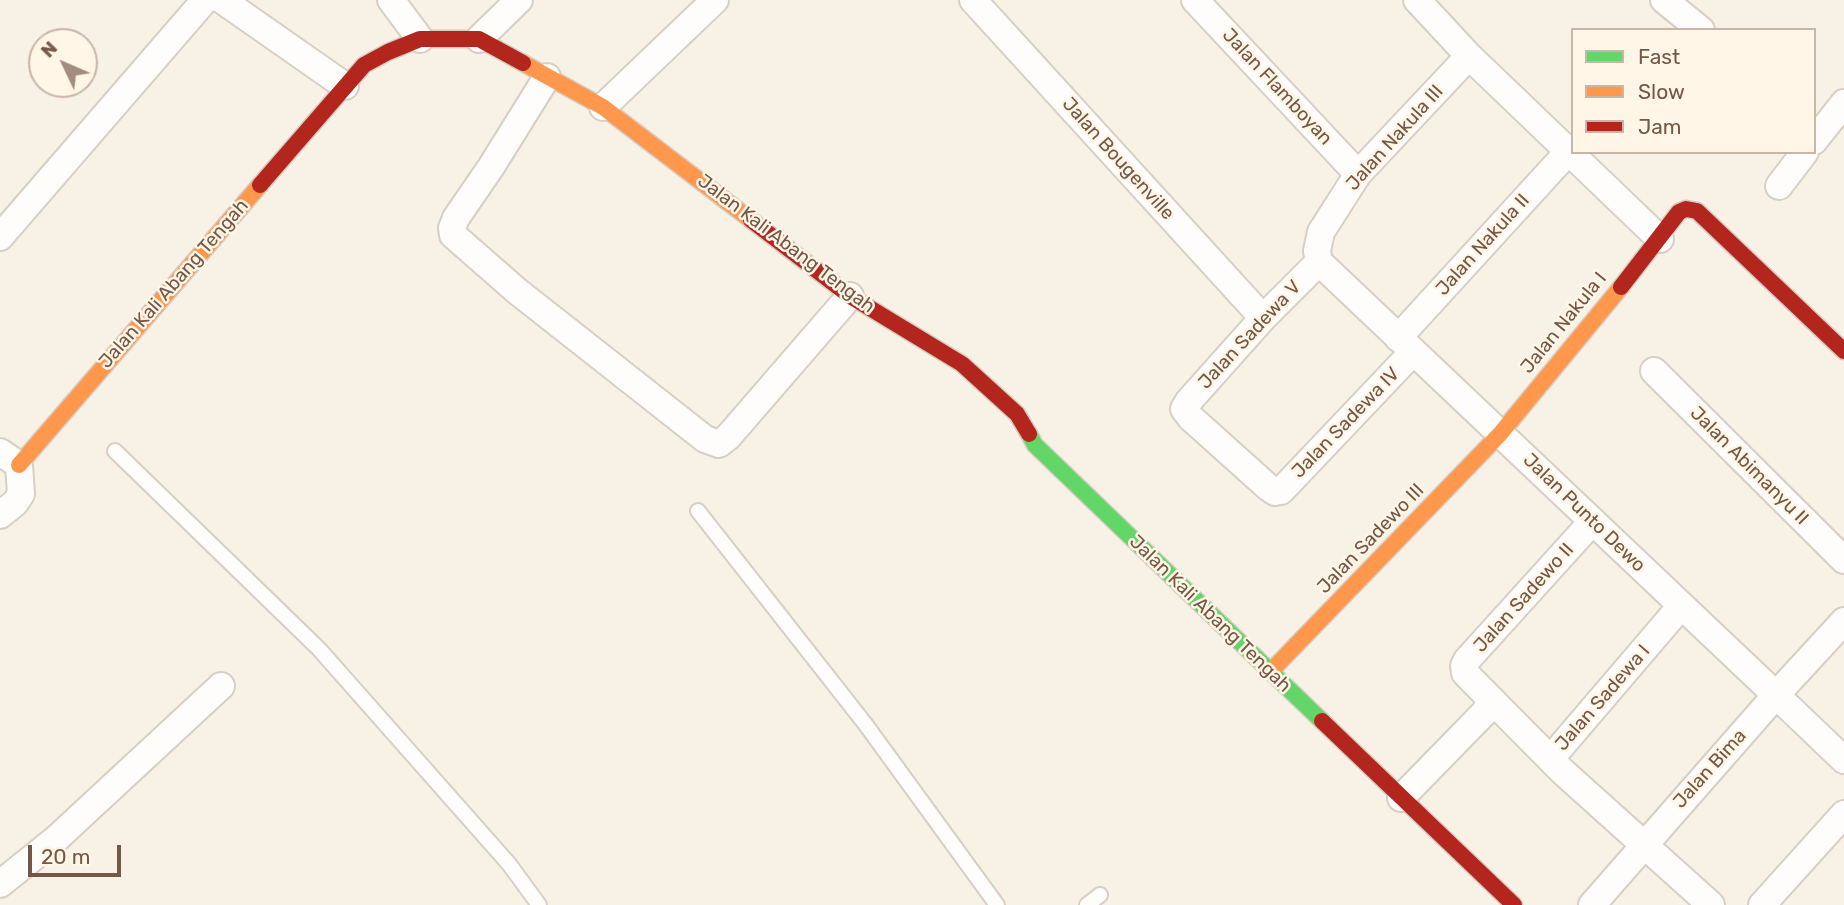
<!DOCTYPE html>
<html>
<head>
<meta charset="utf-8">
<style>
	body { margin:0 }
	#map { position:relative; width:1844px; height:905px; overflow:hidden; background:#f7f1e6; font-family:Rubik,sans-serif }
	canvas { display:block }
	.legend { position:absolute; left:1571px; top:28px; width:245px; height:126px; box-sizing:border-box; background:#fff6e7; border:2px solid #c8b6a7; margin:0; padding:9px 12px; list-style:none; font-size:21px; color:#755746 }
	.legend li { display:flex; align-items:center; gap:14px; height:35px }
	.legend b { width:35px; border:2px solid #c8b6a7 }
	.north { position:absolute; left:28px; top:28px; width:70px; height:70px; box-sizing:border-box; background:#fff6e7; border:2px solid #c8b6a7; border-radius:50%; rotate:314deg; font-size:19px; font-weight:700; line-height:28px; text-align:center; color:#755746 }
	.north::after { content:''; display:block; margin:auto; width:24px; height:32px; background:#a28d7e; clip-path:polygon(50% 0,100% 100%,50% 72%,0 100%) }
	.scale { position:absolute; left:28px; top:845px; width:93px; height:32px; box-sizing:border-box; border:4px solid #755746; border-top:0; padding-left:9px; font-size:21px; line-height:24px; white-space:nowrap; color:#755746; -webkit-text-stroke:5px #fff6e7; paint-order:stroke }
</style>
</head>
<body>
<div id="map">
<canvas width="1844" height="905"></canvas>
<ul class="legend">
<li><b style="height:9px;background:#63d668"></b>Fast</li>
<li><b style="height:9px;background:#ff974d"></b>Slow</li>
<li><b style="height:9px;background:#b3261e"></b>Jam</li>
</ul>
<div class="north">N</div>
<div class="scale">20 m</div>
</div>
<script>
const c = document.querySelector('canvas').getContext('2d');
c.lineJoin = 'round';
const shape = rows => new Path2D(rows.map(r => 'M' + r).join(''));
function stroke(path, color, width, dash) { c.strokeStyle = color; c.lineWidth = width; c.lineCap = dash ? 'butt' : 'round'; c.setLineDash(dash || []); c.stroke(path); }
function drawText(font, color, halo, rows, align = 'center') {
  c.font = font + ' Rubik,sans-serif'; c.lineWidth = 5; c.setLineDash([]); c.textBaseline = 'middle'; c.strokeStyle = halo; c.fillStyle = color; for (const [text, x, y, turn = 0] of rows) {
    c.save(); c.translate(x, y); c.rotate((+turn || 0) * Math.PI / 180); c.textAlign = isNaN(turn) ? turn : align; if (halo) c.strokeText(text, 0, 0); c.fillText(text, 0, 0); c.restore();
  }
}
const lane = shape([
	[115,451,319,649,509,864,539,905],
	[698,511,866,725,997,905],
	[1087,905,1100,895]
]);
const street = shape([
	[222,0,345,86],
	[391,0,420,39],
	[973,0,1263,318],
	[1195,0,1358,174],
	[1417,0,1469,56,1660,239],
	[1664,0,1701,30],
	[479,39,519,0],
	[547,77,491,167,456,218,452,228,453,235,517,291,705,439,719,444,728,437,850,296],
	[603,107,715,0],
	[1814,141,1844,103],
	[1779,186,1805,152],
	[0,237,205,0],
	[1319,262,1776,695,1844,621],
	[1319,262,1263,318,1188,402,1184,409,1191,418,1269,488,1275,492,1281,491,1413,352],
	[1319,262,1317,251,1321,232,1358,174,1469,56],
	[1398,338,1568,152],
	[1654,371,1844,560],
	[0,452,19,465,21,494,15,503,0,515],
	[1592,522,1467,660,1464,666,1465,673,1562,771,1711,905],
	[1552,757,1681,606],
	[1401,798,1485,712,1491,699],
	[0,884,56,839,221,686],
	[1592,905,1776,695,1844,760],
	[1762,905,1844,814]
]);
const fast = shape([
	[1029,434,1035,445,1322,721]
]);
const slow = shape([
	[523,63,603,107,751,220],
	[19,465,260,185],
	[1270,672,1500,434,1621,287]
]);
const jam = shape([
	[260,185,364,65,388,52,420,39,479,39,523,63],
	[751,220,850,296,962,364,1017,414,1029,434],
	[1621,287,1679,212,1686,209,1697,211,1844,351],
	[1322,721,1514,905]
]);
stroke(lane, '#d8cec4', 18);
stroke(street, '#d8cec4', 30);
stroke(fast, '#d7ccc2', 19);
stroke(slow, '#d7ccc2', 19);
stroke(jam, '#d7ccc2', 19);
stroke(lane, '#fefdfb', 14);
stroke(street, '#fefdfb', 26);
stroke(fast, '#63d668', 16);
stroke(slow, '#ff974d', 16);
stroke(jam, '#b3261e', 16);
drawText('19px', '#755746', '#fff6e7', [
	["Jalan Flamboyan",1277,87,47],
	["Jalan Nakula III",1395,138,-48],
	["Jalan Bougenville",1118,159,48],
	["Jalan Kali Abang Tengah",786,244,37],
	["Jalan Nakula II",1483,245,-48],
	["Jalan Kali Abang Tengah",174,284,-49],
	["Jalan Nakula I",1564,323,-51],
	["Jalan Sadewa V",1250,335,-47],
	["Jalan Sadewa IV",1346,423,-46],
	["Jalan Abimanyu II",1749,466,45],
	["Jalan Punto Dewo",1584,513,44],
	["Jalan Sadewo III",1371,539,-46],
	["Jalan Sadewo II",1524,598,-48],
	["Jalan Kali Abang Tengah",1210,614,44],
	["Jalan Sadewa I",1603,698,-49],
	["Jalan Bima",1710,769,-48]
]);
</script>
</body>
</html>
